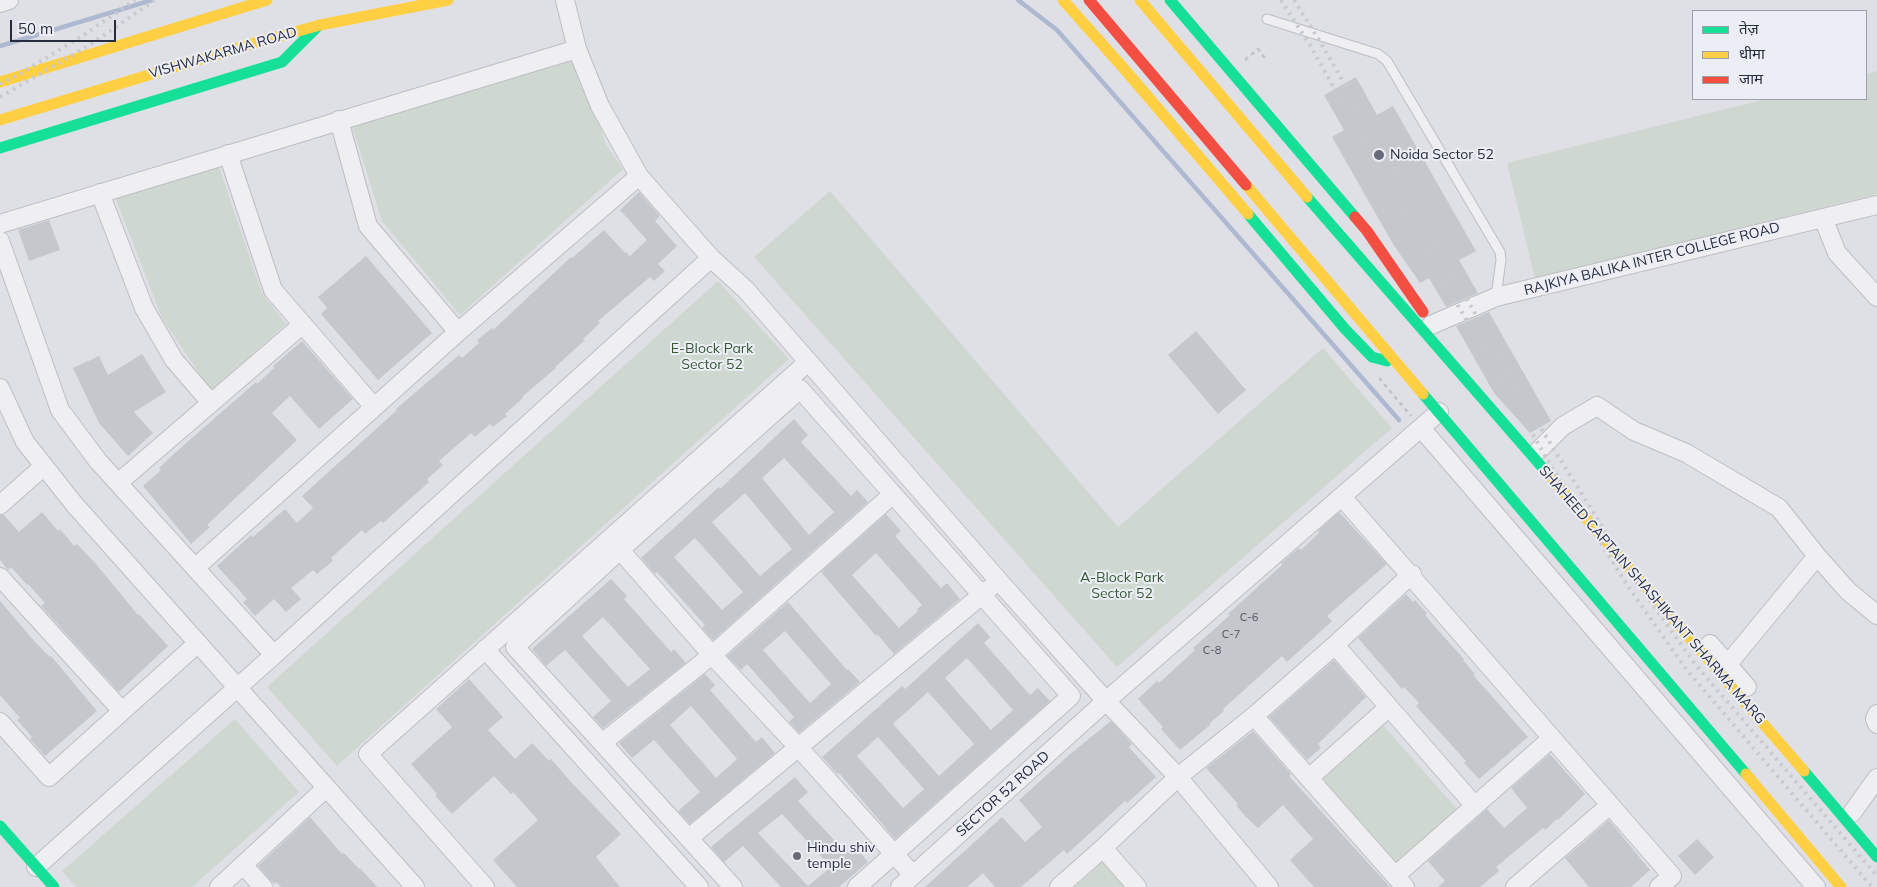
<!DOCTYPE html>
<html>
<head>
<meta charset="utf-8">
<style>
	body { margin:0 }
	#map { position:relative; width:1877px; height:887px; overflow:hidden; background:#dfe0e5; font-family:Mulish,"Noto Sans Devanagari",sans-serif }
	canvas { display:block }
	.legend { position:absolute; left:1692px; top:10px; width:175px; height:90px; box-sizing:border-box; background:#eceef5; border:1px solid #9da0ac; margin:0; padding:6px 9px; list-style:none; font-size:15px; color:#262b3e }
	.legend li { display:flex; align-items:center; gap:10px; height:25px }
	.legend b { width:25px; border:1px solid #9da0ac }
	.scale { position:absolute; left:10px; top:20px; width:106px; height:22px; box-sizing:border-box; border:2px solid #262b3e; border-top:0; padding-left:6px; font-size:15px; line-height:18px; white-space:nowrap; color:#262b3e; -webkit-text-stroke:4px #eceef5; paint-order:stroke }
</style>
</head>
<body>
<div id="map">
<canvas width="1877" height="887"></canvas>
<ul class="legend">
<li><b style="height:6px;background:#16e098"></b>तेज़</li>
<li><b style="height:6px;background:#ffcf43"></b>धीमा</li>
<li><b style="height:6px;background:#f24e42"></b>जाम</li>
</ul>
<div class="scale">50 m</div>
</div>
<script>
const c = document.querySelector('canvas').getContext('2d');
c.lineJoin = 'round';
function fill(path, color) { c.fillStyle = color; c.fill(path, 'evenodd'); }
const shape = rows => new Path2D(rows.map(r => 'M' + r).join(''));
function stroke(path, color, width, dash) { c.strokeStyle = color; c.lineWidth = width; c.lineCap = dash ? 'butt' : 'round'; c.setLineDash(dash || []); c.stroke(path); }
function drawText(font, color, halo, rows, align = 'center') {
  c.font = font + ' Mulish,sans-serif'; c.lineWidth = 4; c.setLineDash([]); c.textBaseline = 'middle'; c.strokeStyle = halo; c.fillStyle = color; for (const [text, x, y, turn = 0] of rows) {
    c.save(); c.translate(x, y); c.rotate((+turn || 0) * Math.PI / 180); c.textAlign = isNaN(turn) ? turn : align; if (halo) c.strokeText(text, 0, 0); c.fillText(text, 0, 0); c.restore();
  }
}
fill(shape([
	[579,58,606,145,623,169,460,315,382,221,352,126],
	[1877,71,1877,194,1535,279,1507,163,1766,99,1866,99,1866,74],
	[219,167,262,293,286,324,211,391,162,318,115,197],
	[830,191,1118,527,1323,348,1392,428,1117,667,754,257],
	[718,281,789,359,337,766,267,687],
	[235,719,299,792,192,887,76,887,62,871],
	[1383,725,1457,809,1394,864,1321,781],
	[1103,862,1125,887,1075,887]
]), '#ced8d0');
stroke(shape([
	[1018,0,1057,30,1399,420],
	[0,46,152,0]
]), '#adb8d1', 4.5);
fill(shape([
	[1356,77,1377,115,1393,106,1476,251,1459,260,1478,293,1446,307,1429,278,1420,283,1393,244,1332,137,1344,130,1324,95],
	[639,192,660,216,655,221,677,246,658,264,665,271,654,281,650,277,598,321,600,323,583,339,585,340,555,367,556,368,522,397,523,398,505,414,507,416,493,427,490,424,475,437,471,433,439,461,443,465,427,479,429,482,383,523,381,521,365,534,362,530,331,558,333,561,317,574,313,570,291,588,301,599,286,612,274,599,255,616,243,602,247,599,217,566,251,535,253,537,285,509,297,523,313,508,302,496,397,410,396,409,459,355,462,358,479,343,477,340,492,328,493,330,571,257,572,258,604,230,625,253,626,252,630,256,647,240,620,210],
	[49,220,60,250,29,261,18,230],
	[366,256,432,333,378,380,321,314,327,308,318,297],
	[1489,312,1551,421,1530,433,1494,393,1456,326],
	[1196,331,1246,390,1218,414,1168,355],
	[302,341,353,399,319,429,290,396,272,413,297,440,207,525,210,527,191,544,143,486,161,470,159,468,176,452,256,382,257,384,274,368,273,366],
	[142,354,166,392,134,412,153,433,128,456,99,423,73,368,99,356,108,375],
	[794,419,808,435,801,442,851,496,857,490,868,502,713,640,702,628,705,625,657,572,655,574,641,558,719,487,720,489],
	[784,458,834,512,809,535,762,478],
	[745,493,792,549,760,576,712,522],
	[695,538,743,592,722,610,674,557],
	[42,512,58,531,60,529,74,546,77,544,96,564,138,615,139,614,168,646,119,692,41,606,45,603,28,584,27,585,11,567,8,570,0,560,0,515,4,515,19,532],
	[1339,512,1387,564,1327,616,1332,621,1287,662,1282,656,1223,709,1224,711,1210,723,1210,725,1180,750,1161,729,1163,727,1138,699,1157,681,1159,683,1195,650,1193,648,1230,615,1228,614,1282,565,1281,563,1299,548,1301,550,1319,533,1318,531],
	[886,514,901,531,895,536,941,588,947,583,960,599,894,654,877,634,876,636,821,572],
	[876,553,922,605,917,609,918,611,899,628,852,575],
	[611,579,627,596,624,599,671,652,674,649,686,663,603,728,593,717,611,701,565,650,546,666,532,649],
	[603,617,650,669,628,687,582,636],
	[1406,594,1413,602,1415,600,1427,613,1425,615,1437,629,1464,659,1463,660,1475,674,1473,675,1528,737,1479,779,1464,763,1466,761,1416,706,1419,703,1404,687,1402,689,1358,638],
	[0,601,35,642,50,657,51,656,97,711,45,756,30,739,32,737,17,720,20,718,0,695],
	[788,602,847,670,848,669,860,682,799,733,789,722,794,717,747,664,741,670,727,656],
	[785,631,831,684,810,703,763,650],
	[978,623,990,637,984,643,1030,695,1038,688,1050,701,895,839,839,773,837,774,822,757,902,686,905,689],
	[967,658,1013,710,991,730,945,678],
	[928,692,974,744,939,776,893,724],
	[878,737,924,789,903,808,857,756],
	[1334,660,1366,697,1318,744,1321,748,1307,760,1269,717],
	[705,674,715,685,710,690,756,742,762,737,775,753,690,824,678,811,700,792,654,740,632,758,619,743],
	[691,706,737,759,716,778,670,725],
	[469,679,503,717,488,730,515,759,532,743,549,761,551,759,571,782,621,834,596,857,620,887,517,887,493,860,538,820,513,792,511,794,494,776,452,814,435,796,437,794,411,764,452,727,436,709],
	[1111,721,1132,744,1129,747,1156,777,1127,803,1125,801,1112,813,1067,854,1064,850,1021,887,995,887,983,873,967,887,925,887,1002,817,1025,842,1042,827,1019,800,1069,755],
	[1253,731,1291,774,1289,776,1390,887,1314,887,1290,860,1313,839,1283,805,1258,828,1246,817,1236,805,1238,804,1206,768],
	[1550,754,1585,794,1558,820,1557,819,1545,830,1543,828,1496,867,1499,871,1480,887,1438,887,1445,881,1428,861,1487,809,1504,828,1527,808,1511,788],
	[795,777,808,792,798,801,846,853,855,846,868,862,839,887,781,887,743,846,724,862,711,847],
	[782,814,831,867,808,886,758,833],
	[310,817,342,854,344,853,359,869,360,868,377,887,281,887,276,882,274,884,258,866],
	[1609,820,1650,870,1631,887,1589,887,1565,858],
	[1697,839,1714,857,1695,875,1678,856]
]), '#c5c7cc');
const lane = shape([
	[1267,19,1378,54,1387,61,1500,252,1501,260,1496,297]
]);
const street = shape([
	[565,0,577,49,600,106,639,176,711,258,746,290,999,581,1106,701,1178,777,1269,887],
	[0,3,9,0],
	[339,120,368,226,458,332],
	[228,154,273,290,374,407],
	[100,193,144,308,174,360,211,403],
	[1823,218,1837,253,1877,297],
	[0,224,577,49],
	[0,241,60,410,98,461,274,655],
	[1431,325,1496,297,1877,205],
	[0,388,25,442,74,504,415,887],
	[1421,428,1816,887],
	[1539,450,1563,426,1597,406,1634,431,1686,453,1779,508,1817,556,1848,591,1877,615],
	[118,483,303,324],
	[1342,497,1672,876,1659,887],
	[0,505,44,466],
	[620,550,712,655,799,748,913,875],
	[195,568,458,332,639,176],
	[0,577,122,711],
	[1710,644,1747,687],
	[1335,645,1475,806],
	[485,649,699,887],
	[1728,664,1817,556],
	[1877,714,1875,719,1877,724],
	[1254,716,1405,887],
	[0,722,49,777,198,643],
	[602,743,712,655,893,494],
	[1309,778,1389,707],
	[1852,813,1877,778],
	[689,838,989,589],
	[1103,848,1137,887],
	[243,865,263,887],
	[36,867,274,655,711,258],
	[1395,876,1552,738],
	[219,887,326,788],
	[485,887,368,754,808,362],
	[733,887,515,647,620,550,800,389,1071,696,857,887],
	[900,887,1106,701,1439,412],
	[1059,887,1103,848,1178,777,1254,716,1335,645,1412,574],
	[1515,887,1610,805]
]);
stroke(lane, '#bdbec3', 11);
stroke(street, '#bdbec3', 20);
stroke(shape([
	[1245,60,1258,49,1265,58],
	[1379,378,1411,416]
]), '#c0c1c6', 2.5, [4, 4]);
stroke(lane, '#efeff1', 9);
stroke(street, '#efeff1', 18);
stroke(shape([
	[1170,0,1355,217],
	[0,148,282,62,318,26],
	[1307,197,1548,474],
	[1248,214,1345,329,1372,357,1387,361],
	[1423,394,1746,774],
	[1804,771,1877,857],
	[0,826,54,887]
]), '#16e098', 11);
stroke(shape([
	[1063,0,1126,71,1248,214],
	[1140,0,1307,197],
	[0,82,267,0],
	[0,120,251,44,320,25,448,0],
	[1246,185,1423,394],
	[1548,474,1804,771],
	[1746,774,1841,887]
]), '#ffcf43', 11);
stroke(shape([
	[1089,0,1246,185],
	[1355,217,1367,231,1423,312]
]), '#f24e42', 11);
stroke(shape([
	[1281,0,1310,45,1401,207,1561,483,1588,522,1627,585,1686,669,1872,887],
	[1294,0,1321,43,1534,417,1636,581,1695,664,1877,876],
	[0,84,20,74,85,34,135,0],
	[0,97,88,46,155,0]
]), '#c8c9cc', 4, [2.5, 5]);
for (const [x, y, r, color] of [
	[1379,155,6,"#676a78"],
	[797,856,5,"#676a78"]
]) { const dot = new Path2D(); dot.arc(x, y, r, 0, 2 * Math.PI); c.fillStyle = color; c.fill(dot); stroke(dot, '#eceef5', 2); }
drawText('11px', '#505463', null, [
	["C-6",1249,618],
	["C-7",1231,635],
	["C-8",1212,651]
]);
drawText('14px', '#262b3e', '#eceef5', [
	["VISHWAKARMA ROAD",223,53,-16],
	["RAJKIYA BALIKA INTER COLLEGE ROAD",1652,259,-14],
	["SHAHEED CAPTAIN SHASHIKANT SHARMA MARG",1652,595,49],
	["SECTOR 52 ROAD",1003,794,-42]
]);
drawText('14px', '#262b3e', '#eceef5', [
	["Noida Sector 52",1390,155],
	["Hindu shiv",807,848],
	["temple",807,864]
], 'left');
drawText('14px', '#355a33', '#eceef5', [
	["E-Block Park",712,349],
	["Sector 52",712,365],
	["A-Block Park",1122,578],
	["Sector 52",1122,594]
]);
</script>
</body>
</html>
